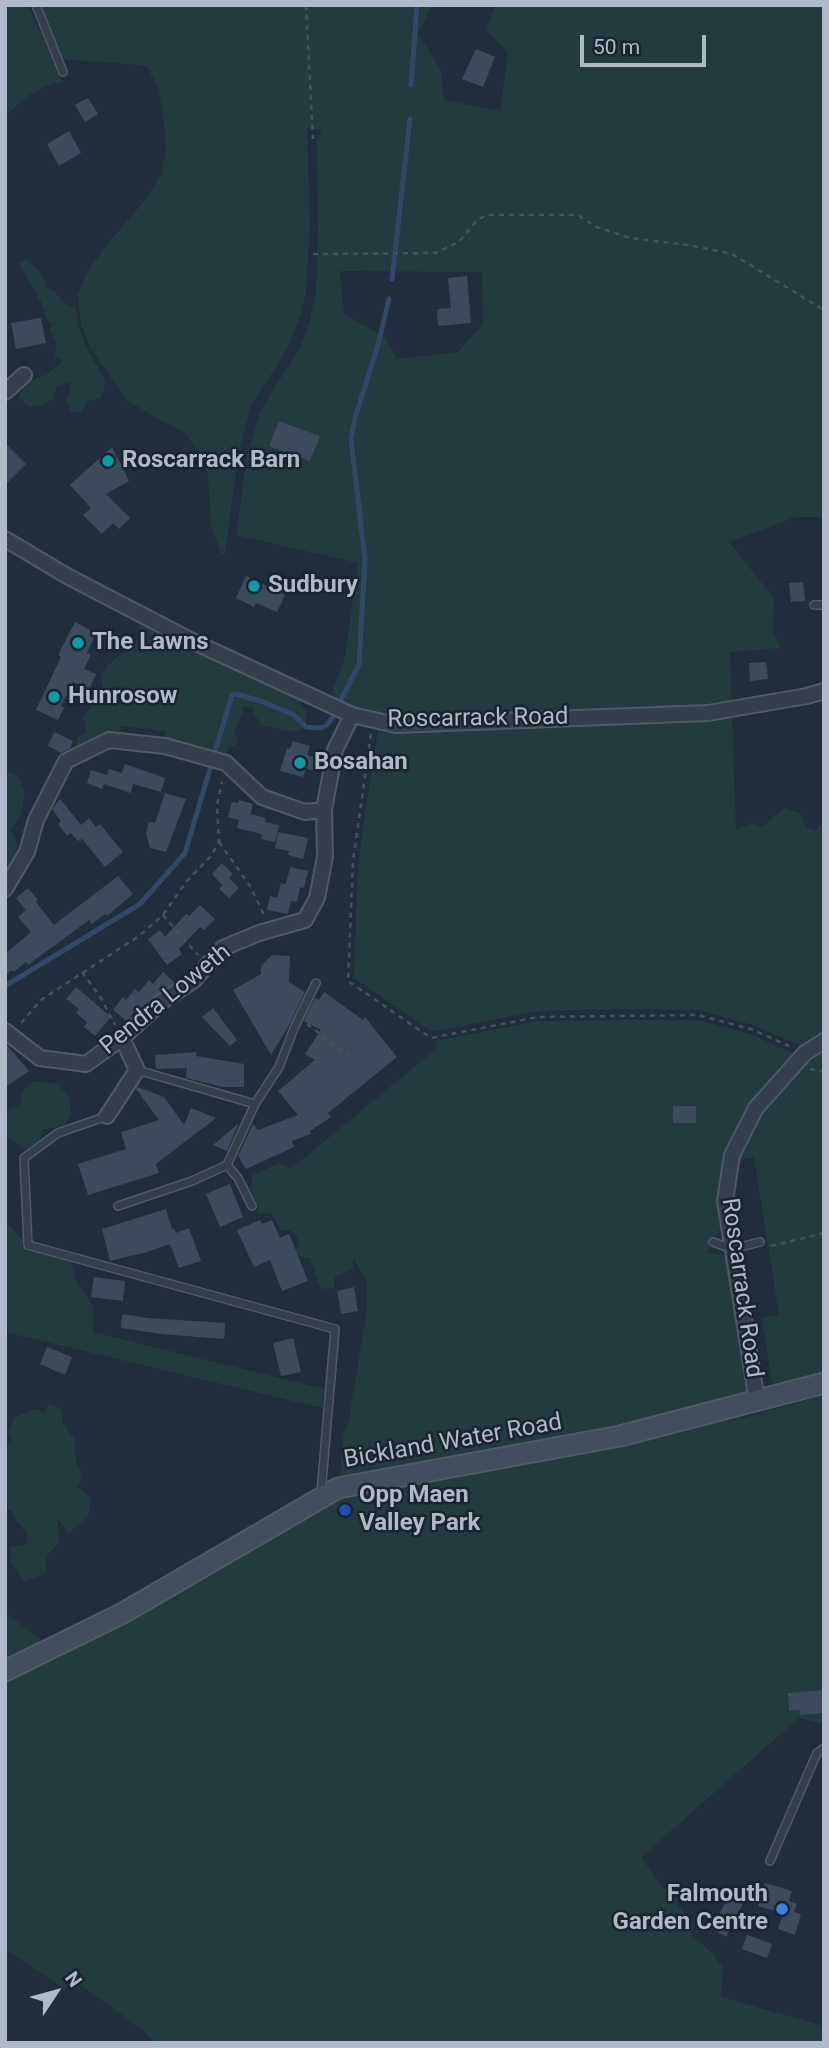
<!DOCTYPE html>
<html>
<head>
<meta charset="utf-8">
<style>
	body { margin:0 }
	#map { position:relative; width:829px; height:2048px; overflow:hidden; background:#202d3d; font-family:Roboto,sans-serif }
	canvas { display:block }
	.frame { position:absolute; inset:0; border:7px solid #afbac9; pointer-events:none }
	.north { position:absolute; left:21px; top:1957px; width:70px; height:70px; -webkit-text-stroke:5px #192431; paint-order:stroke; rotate:54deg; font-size:19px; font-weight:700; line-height:28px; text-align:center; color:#afbac9 }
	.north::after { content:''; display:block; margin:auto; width:24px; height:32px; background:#afbac9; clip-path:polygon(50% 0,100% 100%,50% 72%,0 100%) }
	.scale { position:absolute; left:580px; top:35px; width:126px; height:32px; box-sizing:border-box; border:4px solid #afbac9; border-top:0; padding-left:9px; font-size:21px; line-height:24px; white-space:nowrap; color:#afbac9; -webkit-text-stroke:5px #192431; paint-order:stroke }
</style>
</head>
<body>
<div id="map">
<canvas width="829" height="2048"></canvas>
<div class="frame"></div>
<div class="north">N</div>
<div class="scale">50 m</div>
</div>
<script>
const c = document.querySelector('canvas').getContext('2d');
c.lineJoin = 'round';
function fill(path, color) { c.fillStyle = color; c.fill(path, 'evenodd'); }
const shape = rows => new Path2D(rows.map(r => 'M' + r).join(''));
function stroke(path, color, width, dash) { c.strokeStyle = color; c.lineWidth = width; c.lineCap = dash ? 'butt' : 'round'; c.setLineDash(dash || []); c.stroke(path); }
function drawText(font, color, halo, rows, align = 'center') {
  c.font = font + ' Roboto,sans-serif'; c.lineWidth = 5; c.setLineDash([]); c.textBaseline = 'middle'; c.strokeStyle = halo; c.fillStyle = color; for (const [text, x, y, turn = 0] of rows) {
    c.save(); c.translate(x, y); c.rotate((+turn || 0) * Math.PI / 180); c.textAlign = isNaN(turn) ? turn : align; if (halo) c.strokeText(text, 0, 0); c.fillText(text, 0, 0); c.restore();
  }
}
fill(shape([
	[5,5,28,5,63,82,52,83,28,96,5,116],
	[36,5,432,5,418,34,441,70,444,100,500,111,508,52,486,30,495,5,824,5,824,517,795,517,729,542,774,598,773,631,780,648,730,652,732,704,726,703,474,715,396,716,355,710,330,698,345,657,358,563,236,535,247,455,260,411,301,346,310,320,316,292,318,234,317,139,322,130,307,128,310,226,306,292,300,317,288,348,251,406,239,452,225,553,221,555,211,524,208,476,200,453,183,431,151,415,127,400,91,349,81,324,78,294,88,271,109,242,147,198,161,175,166,149,163,113,158,87,147,67,141,65,58,59],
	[340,271,482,272,483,324,458,352,397,359,385,338,344,314],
	[26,259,37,268,46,283,45,286,55,292,64,303,76,309,78,325,88,351,104,377,105,387,101,398,89,401,80,412,71,412,66,401,70,391,69,382,56,386,54,399,40,405,29,407,18,397,28,382,46,375,60,364,62,359,54,357,57,343,50,331,52,323,47,320,42,304,19,263],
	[136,614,306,697,301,700,301,705,307,710,306,719,302,728,294,732,264,726,254,715,252,707,243,707,242,714,234,733,238,739,235,746,229,747,226,754,220,758,165,744,166,731,120,726,121,731,115,738,77,749,77,738,87,733,83,718,90,708,88,699,103,689,101,675,108,665,122,653,133,647,141,633],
	[732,714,736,830,752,823,762,827,784,808,800,813,806,827,815,831,820,825,824,826,824,1032,801,1046,753,1025,697,1010,620,1009,538,1011,432,1032,354,978,358,862,378,729,397,732,475,730,710,720,727,718],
	[5,771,19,776,25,794,20,816,11,831,18,845,15,858,5,876],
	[625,1020,698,1020,750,1034,797,1055,728,1153,717,1211,720,1229,707,1252,729,1256,752,1397,619,1432,339,1486,343,1436,349,1419,367,1310,367,1281,353,1258,353,1269,335,1277,334,1288,321,1289,310,1258,299,1256,294,1250,299,1245,296,1234,289,1230,281,1231,272,1213,258,1214,258,1206,251,1189,253,1175,280,1163,291,1169,437,1048,434,1041,539,1021],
	[824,1048,824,1375,773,1390,762,1318,779,1315,754,1157,735,1161,761,1113,810,1057],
	[34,1081,58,1084,70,1098,71,1116,64,1125,42,1130,40,1140,29,1149,5,1137,5,1114,11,1108,19,1108,23,1091],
	[5,1222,28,1245,71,1257,75,1279,93,1306,93,1332,324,1389,322,1408,5,1332],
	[824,1395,824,1724,799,1718,641,1857,662,1888,677,1889,678,1906,695,1923,691,1935,709,1950,723,1967,721,1997,824,2026,824,2043,155,2043,145,2032,73,1979,66,1990,5,1949,5,1671,338,1488,670,1432,747,1417],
	[49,1404,63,1410,62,1421,75,1440,76,1461,83,1478,77,1486,91,1499,88,1517,69,1533,57,1519,60,1542,47,1555,45,1574,25,1582,12,1564,10,1547,27,1544,28,1533,16,1521,13,1512,5,1508,5,1446,12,1442,8,1432,14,1418,34,1409,45,1412],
	[5,1613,48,1645,5,1665]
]), '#223b3e');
stroke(shape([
	[411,85,417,5],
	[392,279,410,119],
	[341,700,359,664,365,560,351,439,355,418,378,345,389,299],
	[5,986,140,904,185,853,232,695,236,694,263,702,294,715,306,727,320,728,326,726,333,717]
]), '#314966', 5);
fill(shape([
	[476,49,495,57,483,87,462,79],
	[88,98,98,114,85,122,75,105],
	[69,131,81,153,59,166,47,144],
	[467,276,471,323,438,326,437,309,451,308,448,278],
	[41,318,46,343,16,349,11,323],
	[279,421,320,436,310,461,269,446],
	[5,443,26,464,5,485],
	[112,447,129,481,106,494,130,518,119,529,113,523,102,534,83,515,91,508,70,485],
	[246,576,285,595,277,612,256,603,254,607,236,598],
	[803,582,805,601,791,602,789,583],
	[75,622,96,633,87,653,91,655,84,669,96,674,89,690,73,682,61,706,64,708,58,720,36,710,61,657,58,655],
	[766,662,768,679,750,681,749,663],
	[54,732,73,741,70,748,61,753,48,746],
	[293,741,310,746,307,755,318,758,315,771,306,768,303,777,280,771,287,748,290,749],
	[125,764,165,778,161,792,133,784,131,793,104,784,109,769,122,773],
	[91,770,107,775,102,789,87,783],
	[165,793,186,799,166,852,150,848,146,834,149,822,155,823],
	[60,799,81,825,89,818,96,827,100,824,123,852,105,867,82,839,78,841,71,833,67,836,58,824,61,821,52,809],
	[239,800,253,804,249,819,250,814,266,818,265,822,279,825,275,842,261,839,262,834,237,828,239,820,228,817,232,802,238,803],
	[278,832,308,838,303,859,288,855,289,851,275,848],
	[222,863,233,874,229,878,239,888,229,898,219,889,226,881,222,885,212,874],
	[290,867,308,871,304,888,300,887,297,902,291,901,288,914,267,910,270,896,277,898,281,883,286,884],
	[118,876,133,894,128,898,107,916,105,914,92,924,89,920,28,965,26,962,14,972,12,970,5,975,5,954,31,932,18,917,29,907,26,910,16,898,28,888,38,900,36,902,54,925],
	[200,905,215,919,204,930,200,927,179,949,182,954,167,965,148,939,160,930,165,937,186,914,189,916],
	[272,955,290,956,289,982,305,992,288,1027,271,1055,233,990,261,974,261,966],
	[163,972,174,982,138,1010,137,1009,127,1021,113,1010,123,997,126,1000,135,989,139,992,149,980,153,984],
	[76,987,111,1017,95,1036,84,1027,87,1022,76,1013,79,1009,66,999],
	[324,992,363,1020,365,1017,397,1057,328,1113,331,1117,310,1131,311,1134,292,1141,294,1147,246,1169,238,1156,253,1124,258,1130,298,1115,278,1091,315,1060,305,1054,321,1030,304,1021,315,998,319,1000],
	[213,1008,237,1040,230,1046,202,1017],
	[5,1043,29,1071,5,1087],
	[197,1052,196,1056,244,1064,244,1087,223,1087,186,1078,187,1068,156,1069,155,1055],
	[138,1087,164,1097,184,1125,191,1108,216,1118,156,1164,159,1173,88,1195,78,1164,126,1149,121,1132,159,1120,136,1089],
	[673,1106,696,1106,696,1123,673,1123],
	[239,1123,227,1151,213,1145],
	[230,1184,243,1217,220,1227,206,1194],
	[166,1209,172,1229,174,1228,176,1233,189,1228,201,1261,179,1268,170,1244,147,1252,110,1261,102,1229],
	[260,1220,262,1224,272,1220,280,1238,288,1234,290,1236,308,1281,282,1291,270,1260,254,1267,237,1230],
	[94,1277,125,1281,123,1301,91,1297],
	[354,1287,358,1311,341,1314,337,1291],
	[122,1314,147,1318,225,1323,224,1339,161,1334,121,1328],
	[293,1338,301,1372,281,1376,273,1343],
	[47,1347,72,1357,65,1375,40,1364],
	[824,1690,824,1713,800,1715,800,1710,789,1711,788,1693],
	[765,1883,792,1891,789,1901,797,1904,794,1912,801,1914,795,1935,778,1929,783,1913,758,1906],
	[732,1888,747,1896,726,1937,712,1929],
	[747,1935,772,1944,767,1958,742,1949]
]), '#3b4b5d');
const lane = shape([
	[36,5,63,72],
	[814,605,824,605],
	[137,1070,255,1104,279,1067,295,1026,316,983],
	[107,1116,58,1133,24,1158,28,1245,335,1329,321,1494],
	[227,1165,238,1178,252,1206],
	[118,1206,192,1181,227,1165,255,1104],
	[713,1242,732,1249,760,1242],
	[770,1861,817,1753,824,1748]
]);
const street = shape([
	[5,392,24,375],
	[5,539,67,576,194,642,352,715,396,725,708,713,807,696,824,691],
	[5,889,27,852,36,820,66,761,109,740,165,746,226,763,262,797,305,812,324,810,335,750,352,715],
	[5,1031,40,1058,86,1064,122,1038,164,1000,193,981,223,948,259,933,305,920,317,898,325,857,324,810],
	[107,1116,137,1070,122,1038],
	[757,1401,725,1201,732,1155,756,1108,805,1053,824,1041]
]);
const secondary = shape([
	[5,1671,123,1613,338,1488,620,1436,824,1383]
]);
stroke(lane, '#4f5a67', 10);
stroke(street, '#4f5a67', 18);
stroke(secondary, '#4f5a67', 23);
stroke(shape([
	[306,5,313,139],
	[313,254,435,253,459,242,478,219,488,215,578,215,594,226,630,238,688,245,732,254,824,310],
	[371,734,353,861,348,981,431,1038,538,1017,698,1015,751,1029,789,1046],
	[219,842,250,886,265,917],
	[163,915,198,955],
	[82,972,101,998,115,1025],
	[21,1023,41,1000,139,936,163,915,186,882,211,856,219,842,217,805,222,782],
	[307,1024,351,1057],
	[810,1069,824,1072],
	[771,1246,824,1233]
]), '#3d5758', 2.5, [5, 5]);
stroke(lane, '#343f4d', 7);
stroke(street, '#343f4d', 14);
stroke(secondary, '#414e60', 19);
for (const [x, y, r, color] of [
	[108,461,7,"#0f9aa8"],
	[254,586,7,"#0f9aa8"],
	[78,643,7,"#0f9aa8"],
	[54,697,7,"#0f9aa8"],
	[300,763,7,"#0f9aa8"],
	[345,1510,7,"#1a4fb4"],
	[782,1909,7,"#3f7fe0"]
]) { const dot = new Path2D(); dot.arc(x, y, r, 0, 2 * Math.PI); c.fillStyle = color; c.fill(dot); stroke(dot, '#192431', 2.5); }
drawText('bold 24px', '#afbac9', '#192431', [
	["Roscarrack Barn",122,461],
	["Sudbury",268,586],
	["The Lawns",92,643],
	["Hunrosow",68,697],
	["Bosahan",314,763],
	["Opp Maen",359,1496],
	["Valley Park",359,1524],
	["Falmouth",768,1895,"right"],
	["Garden Centre",768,1923,"right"]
], 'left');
drawText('24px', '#afbac9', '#192431', [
	["Roscarrack Road",478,719,-1],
	["Pendra Loweth",166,1000,-39],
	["Roscarrack Road",741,1288,82],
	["Bickland Water Road",453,1442,-10]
]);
</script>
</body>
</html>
